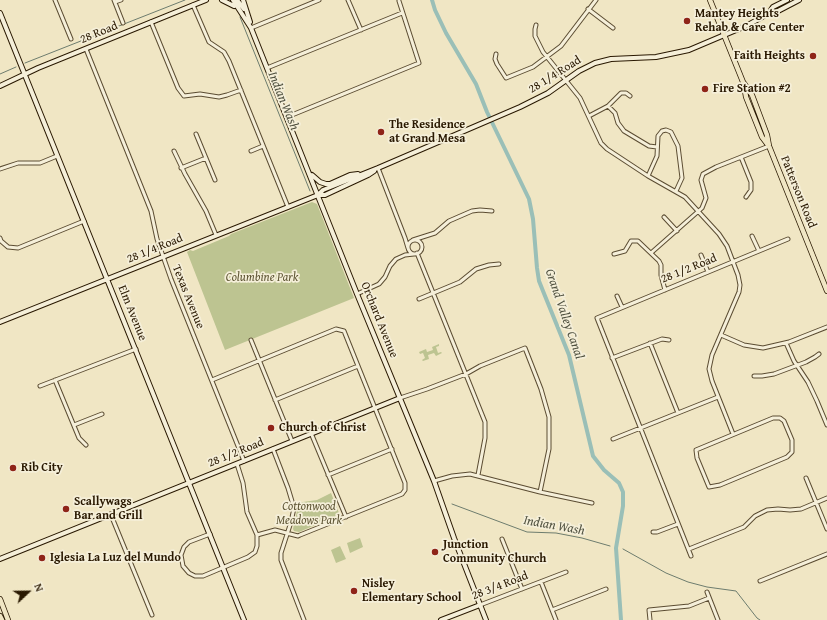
<!DOCTYPE html>
<html>
<head>
<meta charset="utf-8">
<style>
	body { margin:0 }
	#map { position:relative; width:827px; height:620px; overflow:hidden; background:#f0e6c4; font-family:"Gentium Book Plus",serif }
	canvas { display:block }
	.north { position:absolute; left:8px; top:572px; width:40px; height:40px; -webkit-text-stroke:3px #f5efd9; paint-order:stroke; rotate:68deg; font-size:11px; font-weight:700; line-height:16px; text-align:center; color:#291801 }
	.north::after { content:''; display:block; margin:auto; width:14px; height:18px; background:#291801; clip-path:polygon(50% 0,100% 100%,50% 72%,0 100%) }
</style>
</head>
<body>
<div id="map">
<canvas width="827" height="620"></canvas>
<div class="north">N</div>
</div>
<script>
const c = document.querySelector('canvas').getContext('2d');
c.lineJoin = 'round';
function fill(path, color) { c.fillStyle = color; c.fill(path, 'evenodd'); }
const shape = rows => new Path2D(rows.map(r => 'M' + r).join(''));
function stroke(path, color, width, dash) { c.strokeStyle = color; c.lineWidth = width; c.lineCap = dash ? 'butt' : 'round'; c.setLineDash(dash || []); c.stroke(path); }
function drawText(font, color, halo, rows, align = 'center') {
  c.font = font + ' "Gentium Book Plus",serif'; c.lineWidth = 3.5; c.setLineDash([]); c.textBaseline = 'middle'; c.strokeStyle = halo; c.fillStyle = color; for (const [text, x, y, turn = 0] of rows) {
    c.save(); c.translate(x, y); c.rotate((+turn || 0) * Math.PI / 180); c.textAlign = isNaN(turn) ? turn : align; if (halo) c.strokeText(text, 0, 0); c.fillText(text, 0, 0); c.restore();
  }
}
fill(shape([
	[312,202,317,204,354,298,225,350,187,252,190,250,193,251,229,236,231,234],
	[439,344,439,346,436,347,438,353,441,352,442,353,436,356,434,353,428,355,429,359,423,361,422,360,425,358,423,353,420,354,419,352,426,349,427,352,433,350,432,347],
	[331,493,339,513,339,515,299,532,294,531,293,529,297,511,296,503,317,500],
	[360,538,363,547,350,553,347,543],
	[340,546,346,559,336,563,331,550]
]), '#bdc491');
stroke(shape([
	[240,17,310,191],
	[25,63,185,0],
	[0,74,16,67],
	[452,504,527,532,556,533,582,538,610,546],
	[623,549,666,573,688,582,707,587,736,591,757,618,760,620]
]), '#6d7c6e', 1);
stroke(shape([
	[432,0,435,10,446,33,476,84,487,112,529,199,533,219,537,268,539,281,543,291,569,355,593,456,604,470,619,483,623,492,623,506,616,548,621,620]
]), '#9abfb7', 4);
const street = shape([
	[55,0,71,39],
	[114,0,123,23],
	[348,0,361,30],
	[115,2,121,0],
	[193,5,209,42,224,52,229,61,288,207],
	[588,9,613,28],
	[151,22,178,88,184,96,200,94,219,97,227,95,241,90],
	[536,25,535,29,535,36,543,52,580,98,601,143,607,149,648,176,685,197,719,234,727,246,738,275,740,285,739,292,712,355,709,369,712,381,733,434],
	[251,28,319,0],
	[86,49,151,211,157,239,171,279,244,461],
	[496,54,495,59,497,64,506,78,533,67,561,46,596,0],
	[267,68,402,13],
	[608,106,615,113,618,123,624,131,649,146,657,147],
	[589,116,608,106,621,93,626,93,630,96],
	[287,117,419,63,399,1],
	[196,134,215,180],
	[174,151,185,174,206,211,216,235],
	[251,151,263,146],
	[741,157,751,182,751,190,746,197],
	[181,168,206,158],
	[378,168,405,238,408,248],
	[0,169,18,163,40,163,57,156],
	[648,176,657,156,658,136,662,131,666,130,671,132,678,146,682,178,676,191],
	[664,217,677,231],
	[752,236,759,251],
	[0,238,1,241,8,247,18,248,84,221],
	[413,240,435,233,449,221,472,211,480,210,492,211],
	'408 247a7 7 0 1 1 14 0a7 7 0 1 1-14 0Z',
	[417,253,485,422,485,438,478,475],
	[651,253,702,208,706,198,701,180,703,174,716,167,769,146],
	[614,254,625,251,631,241,638,241,659,261,661,265,661,275,665,290],
	[701,255,708,272],
	[357,294,379,284,385,277,390,266,396,259,405,255,414,254],
	[617,296,622,307],
	[419,299,460,282,476,269,489,265,499,264],
	[721,335,744,345,763,348,789,342,827,327],
	[251,340,292,441],
	[650,343,678,413],
	[786,343,794,361,808,382,817,401,827,425],
	[612,358,662,339,669,340],
	[754,376,762,376,774,374,806,362,815,357,819,354],
	[55,380,79,438,86,445],
	[212,380,336,329,344,331,405,483,405,490,402,494,300,535,298,536,275,530,257,535],
	[40,386,136,349],
	[400,398,427,389,466,374,480,366,525,348,541,389,549,417,549,449,540,492],
	[275,400,358,366],
	[773,418,780,418,784,421,792,440,792,452,787,457,720,485,709,487,697,458,696,450,773,418],
	[74,425,102,414],
	[311,433,346,517],
	[613,439,718,397],
	[273,449,288,488,294,508,291,522,281,553,281,560,304,620],
	[328,475,392,449],
	[806,478,827,529],
	[434,481,452,476,470,474,540,492,592,503],
	[111,515,152,615],
	[653,532,657,532,678,524],
	[210,534,189,542,184,547,181,555,183,566,189,573,195,576,203,576,248,557,255,552,257,546,257,535,247,512,243,483,237,464],
	[502,539,522,589],
	[689,549,744,527,755,516,767,510,778,509,790,510,801,509,827,498],
	[691,556,597,318,788,239],
	[760,581,827,554],
	[541,582,556,620],
	[707,592,718,620],
	[480,605,566,572],
	[552,610,606,589],
	[650,620,649,610,689,606,709,598]
]);
const secondary = shape([
	[222,0,234,6],
	[233,0,251,28,357,294,434,481,454,538,486,620],
	[237,0,244,9],
	[243,0,250,22],
	[771,12,771,10,773,7,787,0],
	[0,13,244,620],
	[0,86,38,68,206,0],
	[312,175,320,182,326,184,330,184,350,175,358,174],
	[318,195,323,190,378,168,520,107,548,93,579,71,595,63,611,59,656,57,689,50,748,25,771,12,776,12,799,0],
	[0,322,288,207,318,195,325,195,368,175,374,171],
	[0,559,400,398],
	[441,620,480,605]
]);
const primary = shape([
	[710,0,743,82,752,95,767,135,769,146,827,291],
	[744,85,746,97,762,137,768,145],
	[0,599,8,620],
	[0,616,2,620]
]);
stroke(street, '#5b4c32', 5);
stroke(secondary, '#291801', 6);
stroke(primary, '#291801', 6);
stroke(street, '#f5efd9', 3);
stroke(secondary, '#f5efd9', 4);
stroke(primary, '#f0e6c4', 4.5);
for (const [x, y, r, color] of [
	[687,21,4,"#8f2418"],
	[813,56,4,"#8f2418"],
	[705,89,4,"#8f2418"],
	[381,132,4,"#8f2418"],
	[271,428,4,"#8f2418"],
	[13,468,4,"#8f2418"],
	[66,509,4,"#8f2418"],
	[435,552,4,"#8f2418"],
	[42,558,4,"#8f2418"],
	[354,591,4,"#8f2418"]
]) { const dot = new Path2D(); dot.arc(x, y, r, 0, 2 * Math.PI); c.fillStyle = color; c.fill(dot); stroke(dot, '#f5efd9', 1.5); }
drawText('bold 12px', '#291801', '#f5efd9', [
	["Mantey Heights",695,14],
	["Rehab & Care Center",695,28],
	["Faith Heights",805,56,"right"],
	["Fire Station #2",713,89],
	["The Residence",389,125],
	["at Grand Mesa",389,139],
	["Church of Christ",279,428],
	["Rib City",21,468],
	["Scallywags",74,502],
	["Bar and Grill",74,516],
	["Junction",443,545],
	["Community Church",443,559],
	["Iglesia La Luz del Mundo",50,558],
	["Nisley",362,584],
	["Elementary School",362,598]
], 'left');
drawText('12px', '#291801', '#f5efd9', [
	["28 Road",99,33,-22],
	["28 1/4 Road",555,75,-32],
	["Patterson Road",798,192,68],
	["28 1/4 Road",155,249,-22],
	["28 1/2 Road",689,269,-22],
	["Texas Avenue",188,297,68],
	["Elm Avenue",132,313,68],
	["Orchard Avenue",379,320,68],
	["28 1/2 Road",236,453,-22],
	["28 3/4 Road",500,586,-21]
]);
drawText('italic 12px', '#5d5433', '#f5efd9', [
	["Columbine Park",262,278],
	["Cottonwood",309,507],
	["Meadows Park",309,521]
]);
drawText('italic 13px', '#515241', '#f5efd9', [
	["Indian Wash",283,101,68],
	["Grand Valley Canal",564,314,71],
	["Indian Wash",554,526,10]
]);
</script>
</body>
</html>
